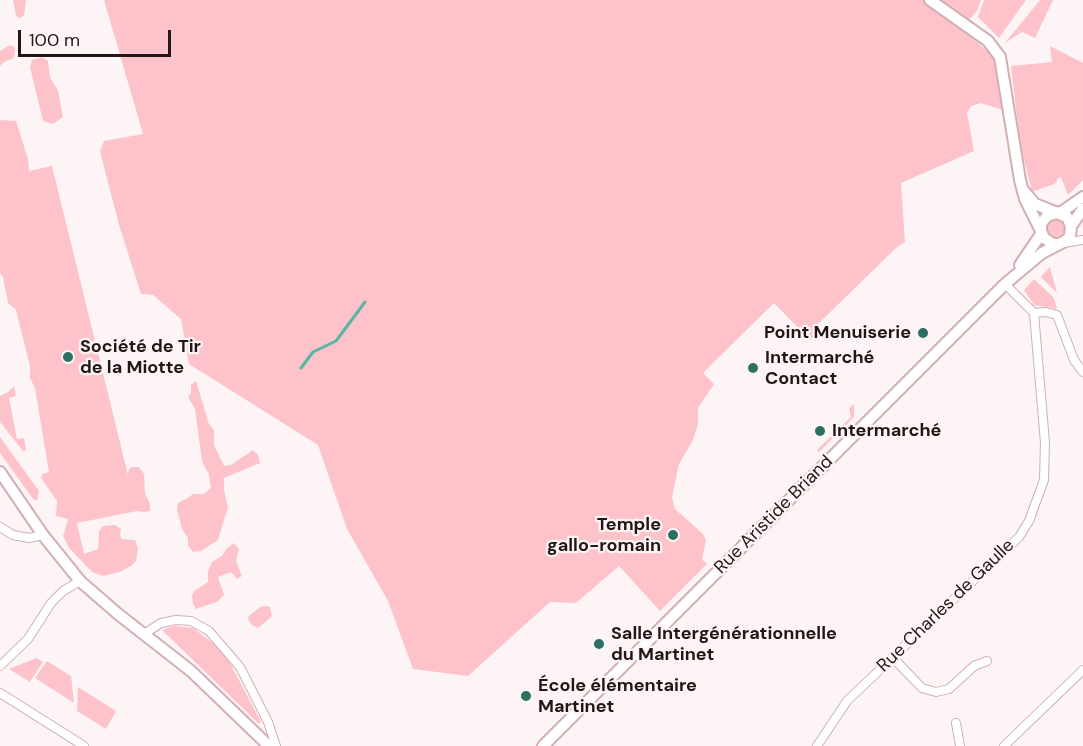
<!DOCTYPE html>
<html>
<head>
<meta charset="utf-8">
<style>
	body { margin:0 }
	#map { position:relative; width:1083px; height:746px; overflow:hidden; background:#fcf4f5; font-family:"DM Sans",sans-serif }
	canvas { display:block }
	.scale { position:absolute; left:18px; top:30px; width:153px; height:27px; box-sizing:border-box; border:3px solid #221617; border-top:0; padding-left:8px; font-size:18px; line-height:21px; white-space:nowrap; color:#221617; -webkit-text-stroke:4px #fcf4f5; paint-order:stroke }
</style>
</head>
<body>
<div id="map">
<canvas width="1083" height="746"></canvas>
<div class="scale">100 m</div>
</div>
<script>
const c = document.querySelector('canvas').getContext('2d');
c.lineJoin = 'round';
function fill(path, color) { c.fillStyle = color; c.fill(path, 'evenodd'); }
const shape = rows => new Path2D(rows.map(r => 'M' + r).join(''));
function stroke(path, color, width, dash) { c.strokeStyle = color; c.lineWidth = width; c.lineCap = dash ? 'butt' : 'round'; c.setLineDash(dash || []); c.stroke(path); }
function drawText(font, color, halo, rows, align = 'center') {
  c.font = font + ' "DM Sans",sans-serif'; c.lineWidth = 4.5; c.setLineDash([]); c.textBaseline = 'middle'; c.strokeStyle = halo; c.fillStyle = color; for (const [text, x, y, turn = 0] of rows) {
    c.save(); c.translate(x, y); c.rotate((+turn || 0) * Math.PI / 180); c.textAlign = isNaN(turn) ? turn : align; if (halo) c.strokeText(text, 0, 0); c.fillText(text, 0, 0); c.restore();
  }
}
fill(shape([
	[13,0,26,0,24,15,20,18,16,16],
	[104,0,924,0,994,56,1003,110,981,103,971,106,967,113,974,151,901,183,905,242,896,248,817,325,821,329,810,340,774,303,703,373,714,384,698,408,698,424,693,440,679,464,672,497,675,509,703,534,706,540,702,559,707,564,660,611,619,566,576,603,550,602,468,676,413,669,388,601,347,529,318,445,189,364,181,319,153,295,141,294,119,225,100,151,104,141,143,134],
	[938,0,981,0,977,11,969,20,954,12],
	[984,0,1026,0,999,38,978,17],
	[1040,0,1053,0,1035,38,1022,32,1005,43],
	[10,45,15,47,14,58,4,62,0,66,0,51],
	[1050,46,1083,63,1083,180,1068,195,1061,177,1057,179,1057,181,1054,184,1032,192,1020,143,1011,66,1052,62],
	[42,57,48,61,50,77,58,91,63,117,53,124,43,121,30,67,32,60],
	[0,120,16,121,28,159,29,171,52,166,128,475,129,469,132,467,139,467,144,474,145,493,150,504,150,511,144,512,137,511,77,523,84,554,98,549,99,531,103,526,115,525,121,529,120,536,122,539,135,540,138,549,136,561,131,566,120,572,103,576,92,572,69,548,63,536,68,519,56,516,57,501,41,478,42,474,49,472,35,388,30,378,30,366,16,310,8,303,3,277,0,273],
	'1047 228a9 9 0 1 1 18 0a9 9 0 1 1-18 0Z',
	[1050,267,1057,293,1041,277],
	[1034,279,1054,298,1057,309,1034,305,1024,290],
	[196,381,209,424,214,430,214,445,224,466,231,465,253,450,258,455,260,463,224,478,224,490,228,507,218,540,201,551,193,552,188,546,188,538,182,529,177,510,178,503,186,499,193,494,204,494,211,488,209,475,202,461,195,409,188,397,191,393,191,385],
	[14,386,16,396,9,398,17,439,24,438,26,450,23,451,0,422,0,396,8,392],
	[854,404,854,417,819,452,817,450,851,417,849,408],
	[0,437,39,491,37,501,33,499,0,453],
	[234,543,239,549,236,561,242,576,237,579,231,572,218,577,224,595,217,602,196,609,193,604,192,596,194,591,208,582,208,571,212,562,222,556,227,548],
	[266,606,270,607,272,616,258,628,252,625,248,619,249,616,260,607],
	[174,626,193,628,213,643,228,659,261,722,259,724,162,630],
	[37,658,43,662,30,682,9,669],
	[47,661,71,676,74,703,35,678],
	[78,687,116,711,106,729,77,711]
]), '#fec3ca');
stroke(shape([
	[301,368,313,352,336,341,365,302]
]), '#58b6a2', 3);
const minor = shape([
	[1064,243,1083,240],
	[1034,313,1046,312,1057,315,1074,360,1083,372],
	[0,527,13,535,29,538,43,535],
	[144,634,161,623,176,620,191,621,209,631,240,667,268,722,276,746],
	[892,657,922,688,936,692,949,689,974,666,987,661],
	[0,666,28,639,51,603,63,591,80,581],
	[0,693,84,746],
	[956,723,960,746],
	[817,746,847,701,1019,537,1029,521,1044,480,1045,443,1034,313,1005,284],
	[1004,746,1083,670]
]);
const tertiary = shape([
	[930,0,988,41,1000,57,1020,180,1025,199,1040,229],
	[1071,226,1083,209],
	[1058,244,1053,244,1044,238,1041,231,1041,224,1047,216,1063,211,1083,197],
	[1020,265,1041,234],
	[543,746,1005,284,1042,253,1067,240,1070,236,1071,226,1067,217,1035,204,1023,190]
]);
const secondary = shape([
	[0,472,43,535,80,581,118,614,191,671,269,746]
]);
stroke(minor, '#d2afb3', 10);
stroke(tertiary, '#d2afb3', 14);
stroke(secondary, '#d2afb3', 14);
stroke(minor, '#fff', 8);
stroke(tertiary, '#fff', 10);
stroke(secondary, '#fff', 10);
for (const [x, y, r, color] of [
	[923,333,6,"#2c7062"],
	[68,357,6,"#2c7062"],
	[753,368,6,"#2c7062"],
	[820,431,6,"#2c7062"],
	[673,535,6,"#2c7062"],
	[599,644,6,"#2c7062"],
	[526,696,6,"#2c7062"]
]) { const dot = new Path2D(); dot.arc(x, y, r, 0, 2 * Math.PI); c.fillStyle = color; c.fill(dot); stroke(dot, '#fcf4f5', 2); }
drawText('bold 18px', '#221617', '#fcf4f5', [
	["Point Menuiserie",911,333,"right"],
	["Société de Tir",80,347],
	["de la Miotte",80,368],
	["Intermarché",765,358],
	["Contact",765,379],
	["Intermarché",832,431],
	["Temple",661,525,"right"],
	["gallo-romain",661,546,"right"],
	["Salle Intergénérationnelle",611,634],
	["du Martinet",611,655],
	["École élémentaire",538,686],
	["Martinet",538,707]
], 'left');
drawText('18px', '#221617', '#fcf4f5', [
	["Rue Aristide Briand",774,515,-45],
	["Rue Charles de Gaulle",946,606,-44]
]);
</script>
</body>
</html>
